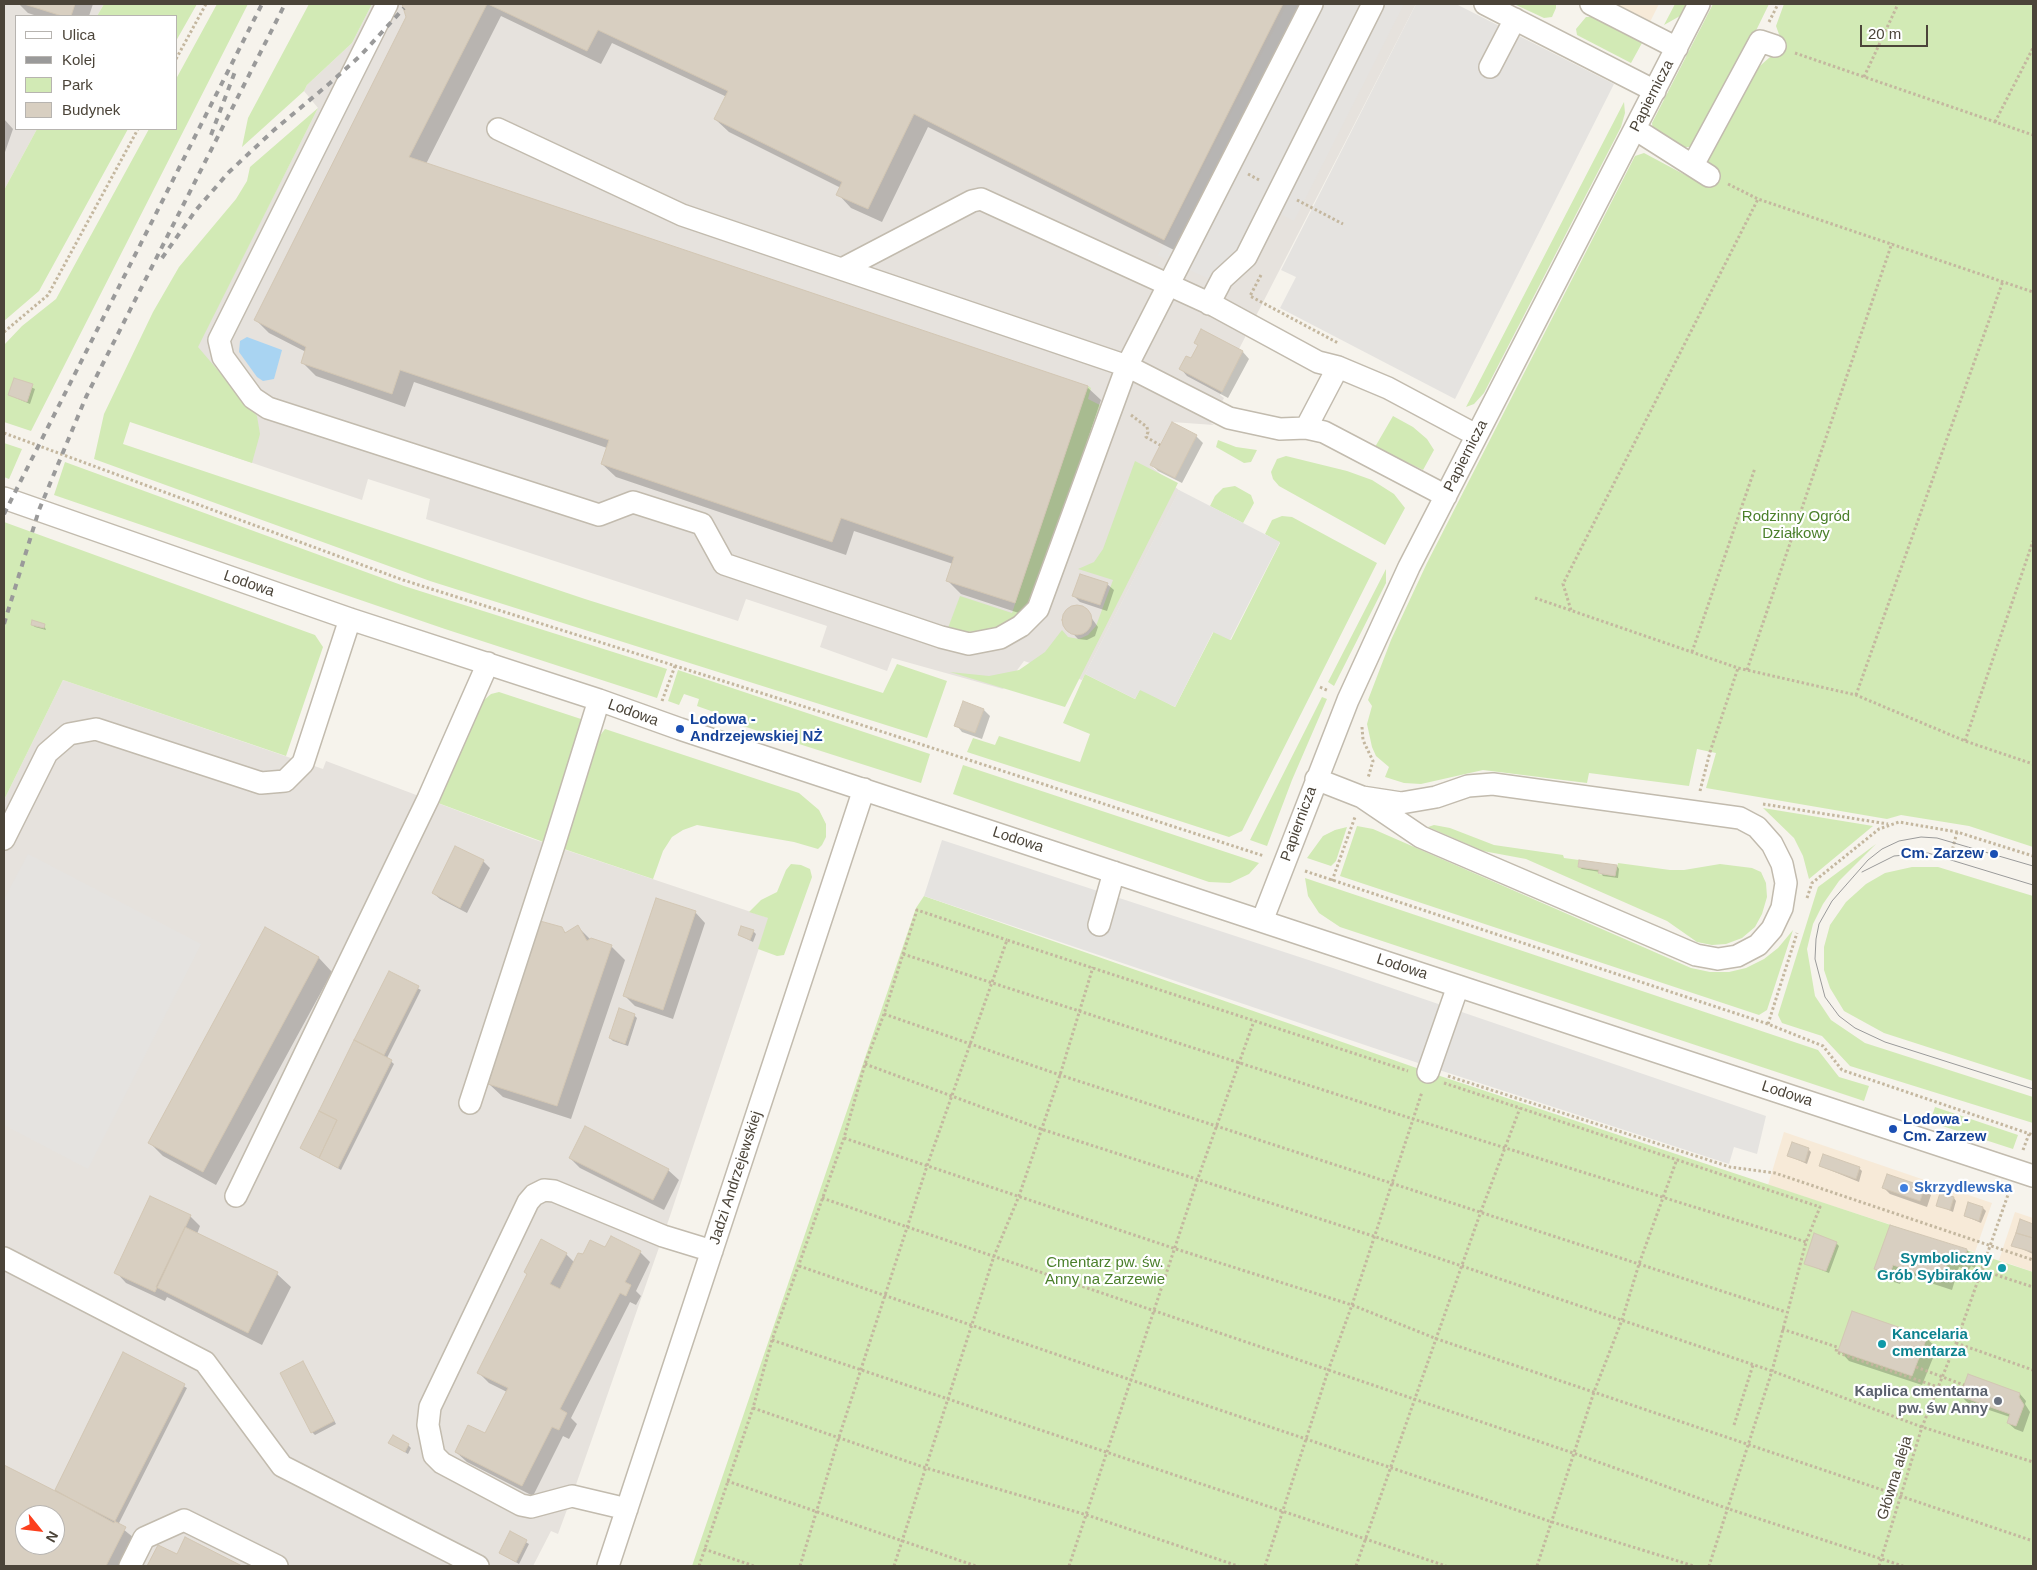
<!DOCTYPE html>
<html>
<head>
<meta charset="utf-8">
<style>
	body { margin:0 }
	#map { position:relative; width:2037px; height:1570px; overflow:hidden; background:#f6f3ec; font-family:Arial,sans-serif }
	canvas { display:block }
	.frame { position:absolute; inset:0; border:5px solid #4b4439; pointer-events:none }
	.legend { position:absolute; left:15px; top:15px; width:162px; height:115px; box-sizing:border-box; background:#fff; border:1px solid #b7b4b0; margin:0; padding:6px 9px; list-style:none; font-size:15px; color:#4b4439 }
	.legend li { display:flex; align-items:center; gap:10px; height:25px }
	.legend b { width:25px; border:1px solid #b7b4b0 }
	.north { position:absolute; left:15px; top:1505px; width:50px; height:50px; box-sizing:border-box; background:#fff; border:1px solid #b7b4b0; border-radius:50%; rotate:119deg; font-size:14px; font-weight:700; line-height:20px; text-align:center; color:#4b4439 }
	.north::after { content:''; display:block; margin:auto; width:18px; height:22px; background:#fc3f1d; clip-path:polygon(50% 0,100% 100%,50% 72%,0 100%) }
	.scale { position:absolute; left:1860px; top:25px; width:68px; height:22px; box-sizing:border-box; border:2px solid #4b4439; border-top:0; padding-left:6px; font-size:15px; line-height:18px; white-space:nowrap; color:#4b4439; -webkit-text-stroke:4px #fff; paint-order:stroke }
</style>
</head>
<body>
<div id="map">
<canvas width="2037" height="1570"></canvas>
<div class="frame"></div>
<ul class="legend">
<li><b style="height:6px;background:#fff"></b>Ulica</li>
<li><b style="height:6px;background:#9a9a9a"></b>Kolej</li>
<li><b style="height:14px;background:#d2eab5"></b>Park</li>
<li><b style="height:14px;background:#d8cfc1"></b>Budynek</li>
</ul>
<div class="north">N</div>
<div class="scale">20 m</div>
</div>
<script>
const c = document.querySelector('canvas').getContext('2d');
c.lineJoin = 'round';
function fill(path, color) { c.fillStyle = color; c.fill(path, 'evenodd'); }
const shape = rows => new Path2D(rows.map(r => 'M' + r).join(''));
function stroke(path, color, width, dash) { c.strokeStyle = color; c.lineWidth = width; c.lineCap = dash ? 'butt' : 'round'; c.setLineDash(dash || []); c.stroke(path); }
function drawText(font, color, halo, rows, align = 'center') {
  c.font = font + ' Arial,sans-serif'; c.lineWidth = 4.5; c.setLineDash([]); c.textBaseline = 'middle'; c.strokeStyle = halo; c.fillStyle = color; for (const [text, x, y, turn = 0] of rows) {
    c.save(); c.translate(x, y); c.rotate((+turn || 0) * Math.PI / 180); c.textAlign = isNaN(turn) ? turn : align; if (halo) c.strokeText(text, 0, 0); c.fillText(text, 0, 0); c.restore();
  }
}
fill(shape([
	[1617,4,1659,4,1650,22],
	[1784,1132,1992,1203,1975,1252,1768,1185],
	[2015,1212,2033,1218,2033,1272,1999,1260]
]), '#f7ead8');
fill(shape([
	[4,4,104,4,97,16,16,16,16,129,37,129,4,190],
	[372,4,1416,4,1239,349,1243,351,1220,395,1224,398,1211,423,1214,425,1172,422,1150,465,1181,492,1179,491,1082,680,1024,661,1003,689,892,658,887,671,820,647,827,626,746,599,738,621,426,519,430,499,368,479,362,500,155,430,318,108,304,91,307,85,352,43],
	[63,680,323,769,326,761,533,839,769,918,670,1216,572,1496,558,1534,551,1531,533,1566,4,1566,4,800],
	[25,1515,55,1515,55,1545,25,1545]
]), '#e6e2dd');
fill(shape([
	[104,4,197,4,176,41,176,16,97,16],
	[217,4,248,4,31,431,4,422,4,345,22,326,56,299,149,129,176,129,176,79],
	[309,4,372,4,352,43,307,85,304,91,242,147,248,118],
	[1514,4,1556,4,1556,8,1552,17,1544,18],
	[1675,4,1686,4,1680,16,1664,25],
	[1713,4,1769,4,1749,45,1691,147,1682,147,1653,131,1652,123],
	[1784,4,2033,4,2033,847,1969,826,1901,815,1887,819,1706,788,1716,753,1697,749,1689,786,1589,773,1587,783,1483,770,1421,784,1404,783,1385,777,1389,767,1376,756,1372,747,1367,724,1372,706,1368,700,1391,640,1427,563,1635,156,1644,153,1704,185,1714,167,1704,159,1752,73,1770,57,1775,46,1780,37,1776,26],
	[1586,17,1596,17,1642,43,1631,63,1577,35,1576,29],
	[1624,102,1625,113,1621,127,1484,393,1474,404,1466,407],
	[318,108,198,347,257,416,260,434,252,463,130,422,123,444,585,599,883,693,897,664,947,681,927,738,430,581,94,459,104,414,153,312,179,267,236,199,247,181,250,167],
	[37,129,128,129,39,291,4,321,4,190],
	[1088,386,1091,388,1088,399,1100,405,1036,591,1029,603,1018,617,998,628,968,632,948,628,960,596,1012,613],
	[1393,416,1413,427,1427,439,1434,450,1423,470,1375,447],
	[1218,440,1236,447,1257,450,1251,462,1244,463,1216,447],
	[4,443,22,449,9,479,4,477],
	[1286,456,1347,471,1372,480,1394,494,1405,508,1385,545,1279,486,1273,479,1271,472,1277,459],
	[1135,461,1178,483,1065,707,950,672,989,676,1019,670,1045,652,1062,630,1068,637,1079,639,1088,635,1096,626,1113,580,1078,569,1094,562,1103,549],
	[65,462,404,586,667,669,657,698,445,629,54,495],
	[1235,486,1251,495,1254,503,1243,523,1210,506,1215,496,1223,488],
	[1282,516,1292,517,1377,563,1242,831,1229,837,967,752,973,738,995,745,999,736,1080,762,1090,734,1063,723,1085,674,1135,699,1140,689,1175,707,1214,631,1231,640,1280,543,1265,534,1272,520],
	[4,522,315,635,323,647,286,756,63,680,4,800],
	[1386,569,1386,583,1334,686,1328,682],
	[678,670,930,754,921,783,724,720,725,716,697,706,699,699,684,694,679,705,668,701],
	[499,692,581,719,583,729,546,843,438,803,483,701,491,694],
	[1322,697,1327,699,1292,780,1267,846,1250,840],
	[605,729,799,793,819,810,826,824,826,837,822,845,818,849,794,842,697,825,683,830,672,837,663,851,653,879,561,848,598,738],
	[963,765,1259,863,1249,874,1230,883,1209,882,953,794],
	[1763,808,1873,826,1809,879,1803,856,1794,838],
	[1434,825,1450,828,1494,845,1563,855,1564,858,1579,860,1578,867,1599,870,1599,874,1615,876,1618,863,1670,870,1684,870,1720,864,1752,868,1761,872,1766,883,1767,897,1762,914,1755,927,1742,938,1726,944,1712,945,1697,942,1667,921,1526,859,1483,851,1428,827],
	[1357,826,1373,829,1659,954,1691,968,1710,972,1729,972,1746,968,1764,959,1778,948,1793,930,1767,1010,1759,1015,1340,876],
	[1347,827,1336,861,1331,866,1307,858,1323,836,1335,830],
	[1876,844,1839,881,1823,904,1813,924,1807,949,1815,996,1831,1020,1865,1043,2033,1097,2033,1123,1850,1066,1822,1036,1782,1023,1778,1015,1818,887],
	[791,864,801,865,810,869,812,877,784,955,777,956,758,949,768,918,749,912,761,900,777,892,786,870],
	[1912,867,1938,867,2033,896,2033,1081,1884,1033,1844,1011,1830,988,1824,970,1824,947,1830,925,1846,902,1866,884,1885,873],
	[1305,878,1818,1050,1839,1077,1869,1086,1864,1101,1340,927,1319,913,1308,896],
	[924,896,1428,1072,2033,1272,2033,1566,692,1566,916,908],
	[1935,1107,2018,1135,2013,1149,1930,1122]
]), '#d2eab5');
fill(shape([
	[1287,4,1404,4,1294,221,1277,212,1228,288,1158,255],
	[1416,4,1456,4,1614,84,1455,399,1280,308,1296,277,1281,270],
	[1179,490,1280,542,1230,640,1213,632,1175,707,1140,690,1135,699,1085,674],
	[942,840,1333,968,1766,1116,1757,1154,1734,1147,1729,1164,1430,1067,924,896],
	[28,854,201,944,88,1169,4,1125,4,899]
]), '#e5e3e0');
fill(shape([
	[247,337,282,350,274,379,263,381,257,377,239,352,240,341]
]), '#a9d4f2');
fill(shape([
	[19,4,93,4,89,16,37,16,28,13],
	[403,4,1304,4,1178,252,928,127,882,222,851,208,838,194,841,188,729,132,715,119,727,97,612,43,601,64,501,16,426,164,1087,387,1101,400,1028,616,961,594,947,580,953,564,854,531,846,555,616,477,602,464,607,448,414,382,405,407,316,376,303,363,306,352,269,333,255,319,407,17],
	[4,119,13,129,4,155],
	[1202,330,1243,352,1249,359,1228,398,1187,376,1181,369,1191,360,1199,345],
	[15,379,35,389,30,404,9,395],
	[1196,436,1203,443,1182,483,1158,471,1152,465],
	[1107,584,1114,590,1107,611,1080,602,1073,595],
	[1077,606,1085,609,1098,627,1095,636,1087,640,1078,639,1065,625,1066,612],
	[32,625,44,625,46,630,35,627],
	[984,710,990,716,982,739,962,732,956,725],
	[483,861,490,868,467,913,440,899,433,893],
	[1617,866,1619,869,1618,878,1603,876,1600,872,1582,869,1579,867],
	[695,912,705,923,673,1019,635,1006,625,996],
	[578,927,591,940,611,946,625,960,571,1119,503,1097,489,1084,561,929,566,933],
	[265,929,319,958,332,972,216,1185,163,1156,150,1143],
	[753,931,756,934,753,942,739,935],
	[389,973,421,990,387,1058,394,1064,341,1170,302,1148],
	[634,1015,637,1018,628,1046,613,1041,610,1038],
	[1808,1149,1811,1152,1807,1164,1789,1156],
	[570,1158,668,1170,679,1180,664,1210,580,1168],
	[1820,1166,1859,1168,1862,1171,1859,1182],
	[1884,1188,1924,1188,1931,1195,1927,1207,1890,1194],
	[1954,1198,1956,1201,1953,1212,1938,1205],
	[1983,1208,1986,1211,1981,1223,1965,1216],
	[190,1216,200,1226,197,1234,277,1274,291,1287,262,1345,167,1297,165,1301,126,1283,116,1272],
	[2021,1221,2033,1225,2033,1254,2013,1245],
	[1891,1226,1967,1250,1977,1261,1975,1268,1971,1266,1969,1270,1959,1267,1952,1290,1903,1274,1900,1284,1885,1279,1875,1269],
	[1836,1243,1839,1246,1829,1273,1806,1264],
	[606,1249,640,1252,650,1262,636,1291,641,1296,636,1305,630,1302,571,1418,577,1424,569,1439,563,1436,533,1496,467,1462,456,1452,485,1435,507,1392,489,1383,479,1373,566,1254,575,1263,584,1256],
	[1926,1338,1937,1348,1922,1385,1849,1361,1839,1350],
	[124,1353,187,1388,118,1525,139,1542,126,1566,4,1566,4,1467,55,1491],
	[25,1515,55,1515,55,1545,25,1545],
	[303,1362,336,1424,315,1435,312,1432],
	[2020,1394,2026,1401,2025,1404,2030,1412,2023,1432,2015,1429,2008,1423,2010,1417,1968,1403,1961,1396],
	[390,1443,408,1445,411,1448,408,1454],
	[510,1533,529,1544,519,1564,500,1553],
	[186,1539,239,1566,149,1566,159,1546,177,1556]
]), '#0003');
const building = shape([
	[24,4,75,4,71,16,62,16,24,4],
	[402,4,487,4,409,157,1088,386,1015,603,946,581,954,557,841,518,832,542,601,464,609,440,400,370,392,394,301,363,306,347,254,320,406,17,402,4],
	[488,4,1283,4,1164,240,914,114,868,209,836,195,842,182,714,119,728,91,598,30,587,51,488,4],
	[1201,329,1243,351,1222,392,1179,369,1186,356,1191,358,1198,345,1194,343,1201,329],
	[14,378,33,384,27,402,8,395,14,378],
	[1172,422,1197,435,1175,478,1150,465,1172,422],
	[1080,574,1108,583,1100,605,1072,596,1080,574],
	'1062 620a15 15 0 1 1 30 0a15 15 0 1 1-30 0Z',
	[32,620,45,624,44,628,31,625,32,620],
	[963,701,984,709,975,733,954,726,963,701],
	[455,846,484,860,460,908,432,893,455,846],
	[1579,860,1617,865,1615,876,1598,873,1599,870,1578,867,1579,860],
	[656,898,696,911,663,1010,623,996,656,898],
	[540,921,562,927,565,933,578,925,587,941,591,938,612,945,557,1106,488,1084,540,921],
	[741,926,754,930,750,940,738,935,741,926],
	[265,927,319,957,203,1172,148,1143,265,927],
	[389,971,419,986,384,1055,354,1040,389,971],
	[619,1008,635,1014,625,1044,609,1038,619,1008],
	[354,1040,392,1060,338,1168,319,1158,337,1120,319,1111,354,1040],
	[319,1111,337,1120,319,1158,300,1148,319,1111],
	[585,1126,669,1169,653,1200,569,1158,585,1126],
	[1792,1142,1809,1148,1805,1162,1787,1156,1792,1142],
	[1823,1154,1860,1167,1856,1179,1819,1166,1823,1154],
	[1887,1174,1925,1187,1920,1201,1882,1188,1887,1174],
	[1940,1193,1954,1197,1950,1210,1936,1206,1940,1193],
	[150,1196,191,1215,155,1292,114,1273,150,1196],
	[1968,1202,1983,1207,1979,1221,1964,1216,1968,1202],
	[2020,1219,2033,1224,2033,1238,2016,1233,2020,1219],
	[1890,1225,1967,1249,1965,1258,1961,1257,1958,1260,1949,1257,1941,1281,1893,1265,1890,1274,1874,1269,1890,1225],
	[185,1227,278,1272,248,1333,156,1287,185,1227],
	[1814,1233,1837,1242,1826,1271,1804,1264,1814,1233],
	[2016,1233,2033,1238,2033,1252,2011,1246,2016,1233],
	[611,1236,641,1251,625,1282,631,1285,626,1296,620,1293,560,1409,567,1413,559,1430,552,1427,522,1486,455,1452,468,1425,485,1433,508,1388,477,1373,527,1274,524,1272,541,1239,567,1253,550,1284,560,1289,578,1253,583,1254,590,1240,605,1247,611,1236],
	[1852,1311,1927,1337,1912,1376,1838,1351,1852,1311],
	[123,1352,185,1384,114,1523,55,1490,123,1352],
	[303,1361,334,1421,311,1433,280,1373,303,1361],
	[1968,1374,2020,1393,2019,1397,2024,1405,2016,1426,2007,1423,2010,1414,1960,1396,1968,1374],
	[393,1435,409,1444,405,1452,388,1443,393,1435],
	[4,1465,126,1527,106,1566,4,1566,4,1465],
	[25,1515,55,1515,55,1545,25,1545,25,1515],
	[510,1531,527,1540,516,1562,499,1553,510,1531],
	[185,1537,242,1566,147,1566,158,1545,177,1554,185,1537]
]);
fill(building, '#d8cfc1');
stroke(building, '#d3c7b4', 1);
const minor = shape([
	[387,4,219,340,223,357,253,398,268,408,599,515,633,502,702,524,724,564,941,637,969,644,1000,638,1021,626,1038,609,1127,366,1312,4],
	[1485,4,1655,91],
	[1591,4,1677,48],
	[1490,67,1515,19],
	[498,129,682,215,1127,366,1229,418,1280,429,1306,428,1324,432,1446,496],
	[1635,129,1709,176],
	[1693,165,1760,41,1775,46],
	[842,269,972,201,981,199,1215,306,1318,362,1338,367,1388,388,1476,435],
	[1209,304,1222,279,1246,257,1373,4],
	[1306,428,1338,367],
	[4,498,350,619,599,700,680,729,2033,1176],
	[1316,779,1362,797,1401,803,1436,797,1468,786,1493,784,1740,818,1757,827,1772,844,1782,864,1786,883,1782,908,1772,929,1758,945,1737,956,1718,959,1696,955,1421,837,1362,797],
	[4,839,47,753,69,734,96,729,261,783,285,781,303,763,350,619],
	[1262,921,1348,700,1409,567,1699,4],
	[1099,925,1114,872],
	[1428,1072,1458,986],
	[470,1103,554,845,599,700],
	[236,1196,428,799,488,663],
	[4,1258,205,1362,282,1466,478,1566],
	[627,1509,572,1496,531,1507,521,1505,442,1463,434,1455,428,1425,430,1407,528,1202,534,1195,544,1190,554,1191,663,1236,712,1251],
	[130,1566,144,1538,184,1520,277,1566],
	[608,1566,864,789]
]);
stroke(minor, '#c2bbae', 24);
stroke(shape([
	[1769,22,1778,4],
	[1795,53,2033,135],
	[176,59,206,4],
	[1864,77,1898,4],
	[1995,122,2033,48],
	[1248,174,1261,181],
	[1728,184,1758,199,2033,292],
	[1297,200,1343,224],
	[1261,275,1250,296,1338,343],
	[4,332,48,295,138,129],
	[1131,415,1147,427,1148,432,1146,437,1160,445],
	[4,433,403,580,834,716,1264,856],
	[1535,598,1738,668,1856,695,1965,741,2033,764],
	[1571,610,1563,584,1758,199],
	[1692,652,1755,468],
	[1747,670,1892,243],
	[1320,687,1329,691],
	[1856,695,2003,281],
	[662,701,675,666],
	[1362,727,1363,740,1373,761,1368,778],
	[1965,741,2033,541],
	[1700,791,1710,752,1738,668],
	[1763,804,1888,824],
	[1957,832,1952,851,1960,853],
	[1305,871,1768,1024,1823,1046,1842,1070,2033,1135],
	[1332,881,1355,817],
	[1807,898,1812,883,1879,829,1899,822,1957,832,2033,856],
	[903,954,1413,1119,1806,1242],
	[884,1014,1060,1075,1786,1312],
	[1768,1024,1797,933],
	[865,1064,1041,1129,1373,1236,1772,1371,1922,1427,2033,1462],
	[1448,1076,1730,1167,1775,1173,2033,1260],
	[1444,1083,1820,1207,1806,1242,1772,1371,1709,1566],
	[844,1138,1176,1249,1352,1305,1437,1339,2033,1541],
	[2023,1150,2029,1134],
	[822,1198,1576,1454,1726,1508,1903,1566],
	[799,1266,1131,1380,1552,1522,1694,1566],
	[1981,1270,2033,1287],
	[1782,1329,1837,1347,1836,1352,1938,1387],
	[772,1340,1446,1566],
	[1956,1343,2033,1370],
	[1916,1367,1964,1385],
	[753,1408,926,1468,1087,1515,1238,1566],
	[1734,1425,1753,1365],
	[727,1481,976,1566],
	[704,1549,754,1566],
	[699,1566,753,1408,772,1340,844,1138,865,1064,884,1014,917,910,1007,940],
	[800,1566,839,1437,927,1166,1007,940,1408,1071],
	[894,1566,994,1256,1019,1196,1060,1075,1093,967],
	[1069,1566,1197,1181,1254,1021],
	[1265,1566,1328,1371,1352,1305,1422,1092],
	[1356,1566,1480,1214,1520,1108],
	[1537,1566,1594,1392,1622,1320,1639,1264,1677,1159],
	[1879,1566,1922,1427,1956,1343,2010,1189]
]), '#c4b79f', 3, [2.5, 2.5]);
stroke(minor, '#fff', 21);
stroke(shape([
	[2033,866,1937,838,1921,837,1899,841,1882,849,1868,860,1832,901,1819,924,1816,939,1815,959,1825,997,1839,1016,1855,1028,1885,1042,2033,1089],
	[1862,872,1894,856,1928,853,2033,885]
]), '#9a9a9a', 1);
stroke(shape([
	[211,135,236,69],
	[162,258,196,210,229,172,274,130,330,83,361,55,404,8],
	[4,514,262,4],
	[4,624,39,510,86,397,285,4]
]), '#9a9a9a', 4, [6, 6]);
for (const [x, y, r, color] of [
	[680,729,5,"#1a4fb4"],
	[1994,854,5,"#1a4fb4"],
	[1893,1129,5,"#1a4fb4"],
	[1904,1188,5,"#3f7fe0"],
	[2002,1268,5,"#0f9aa8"],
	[1882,1344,5,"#0f9aa8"],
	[1998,1401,5,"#6b7280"]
]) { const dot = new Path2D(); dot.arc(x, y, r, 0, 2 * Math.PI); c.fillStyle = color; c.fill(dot); stroke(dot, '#fff', 2); }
drawText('15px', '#4b4439', '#fff', [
	["Papiernicza",1652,96,-63],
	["Papiernicza",1466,456,-63],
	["Lodowa",249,584,19],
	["Lodowa",633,713,20],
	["Papiernicza",1299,824,-70],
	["Lodowa",1018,840,18],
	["Lodowa",1402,967,18],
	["Lodowa",1787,1094,18],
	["Jadzi Andrzejewskiej",736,1178,-72],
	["Główna aleja",1895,1478,-73]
]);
drawText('15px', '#4a7f2a', '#fff', [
	["Rodzinny Ogród",1796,517],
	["Działkowy",1796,534],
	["Cmentarz pw. św.",1105,1263],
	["Anny na Zarzewie",1105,1280]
]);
drawText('bold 15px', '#164399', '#fff', [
	["Lodowa -",690,720],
	["Andrzejewskiej NŻ",690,737],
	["Cm. Zarzew",1984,854,"right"],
	["Lodowa -",1903,1120],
	["Cm. Zarzew",1903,1137]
], 'left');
drawText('bold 15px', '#366cbe', '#fff', [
	["Skrzydlewska",1914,1188]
], 'left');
drawText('bold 15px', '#0d838f', '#fff', [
	["Symboliczny",1992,1259],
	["Grób Sybiraków",1992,1276],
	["Kancelaria",1892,1335,"left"],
	["cmentarza",1892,1352,"left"]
], 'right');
drawText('bold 15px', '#5b616d', '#fff', [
	["Kaplica cmentarna",1988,1392],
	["pw. św Anny",1988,1409]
], 'right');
</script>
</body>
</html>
